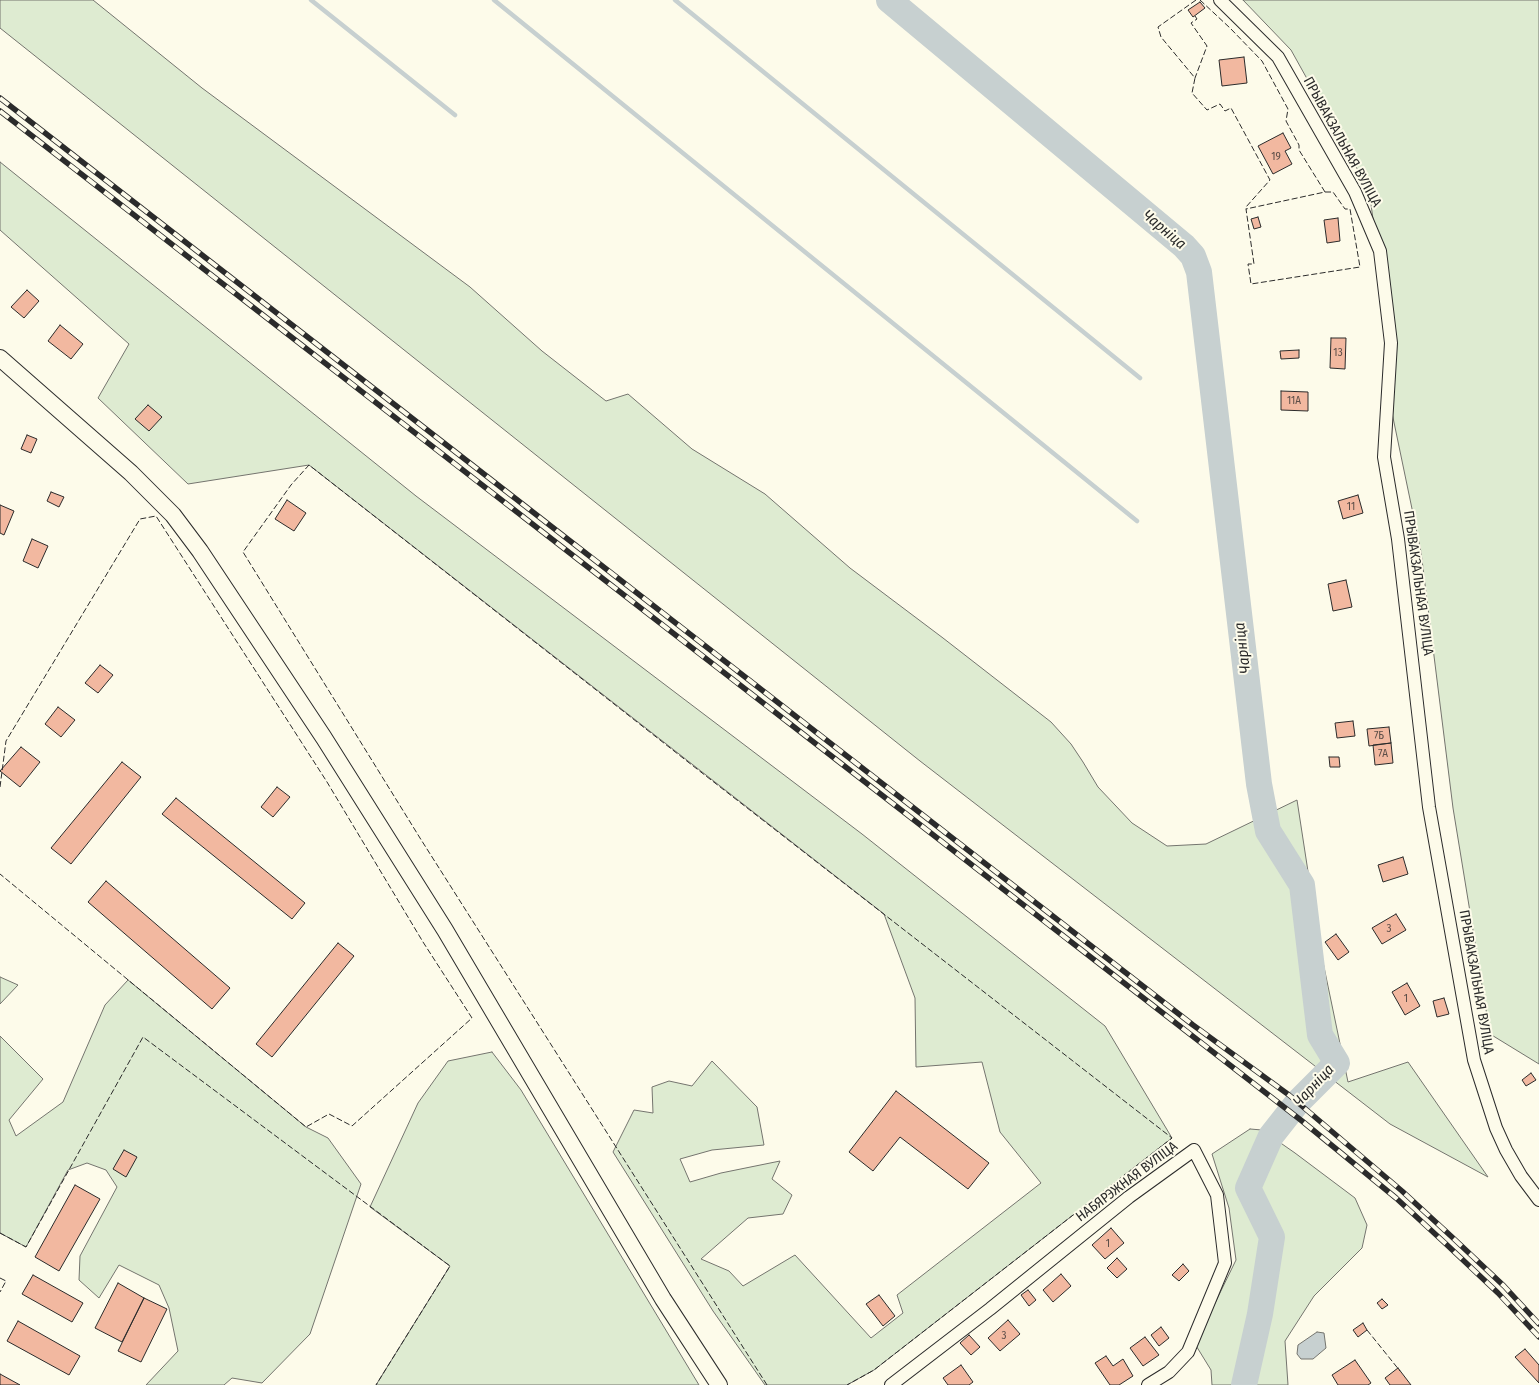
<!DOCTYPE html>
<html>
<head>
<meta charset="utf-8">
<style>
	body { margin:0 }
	canvas { display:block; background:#fdfbea }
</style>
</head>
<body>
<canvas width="1539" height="1385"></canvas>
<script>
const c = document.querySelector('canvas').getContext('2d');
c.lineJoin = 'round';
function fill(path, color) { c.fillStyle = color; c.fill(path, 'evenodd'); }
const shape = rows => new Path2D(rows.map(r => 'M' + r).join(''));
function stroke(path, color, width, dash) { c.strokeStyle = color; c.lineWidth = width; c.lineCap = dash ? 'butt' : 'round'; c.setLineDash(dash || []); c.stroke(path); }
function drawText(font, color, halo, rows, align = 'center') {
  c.font = font + ' "Fira Sans Condensed",sans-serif'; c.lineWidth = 4; c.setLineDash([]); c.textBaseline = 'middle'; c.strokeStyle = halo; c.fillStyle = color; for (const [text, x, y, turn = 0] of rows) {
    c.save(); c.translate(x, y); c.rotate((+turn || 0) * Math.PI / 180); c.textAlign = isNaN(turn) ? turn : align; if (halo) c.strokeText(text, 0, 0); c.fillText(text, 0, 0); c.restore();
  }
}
const green = shape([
	[0,0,93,0,202,88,470,287,542,351,606,401,628,394,692,449,765,494,850,568,943,638,1051,722,1071,744,1083,762,1098,787,1132,823,1167,846,1206,844,1297,800,1319,943,1348,1082,1408,1062,1488,1177,1390,1124,920,761,0,28,0,0],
	[1243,0,1539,0,1539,1064,1490,1034,1453,808,1421,552,1391,408,1381,277,1369,190,1291,50,1243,0],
	[0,162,416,496,862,834,1105,1026,1172,1138,874,1370,847,1385,765,1385,713,1311,613,1152,634,1110,653,1113,652,1087,669,1081,692,1086,712,1061,757,1107,764,1145,712,1150,680,1159,690,1182,721,1173,780,1161,772,1179,792,1195,783,1214,748,1218,701,1259,729,1271,743,1286,795,1255,871,1338,903,1313,897,1295,1041,1183,1000,1132,982,1062,916,1067,915,998,884,914,309,465,188,484,98,398,129,344,0,230,0,162],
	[0,977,18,985,0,1004,0,977],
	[128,980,306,1127,328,1138,361,1184,310,1334,262,1383,232,1378,224,1385,146,1385,178,1351,169,1308,159,1285,119,1265,99,1298,79,1280,80,1256,117,1187,106,1170,87,1163,68,1170,26,1247,0,1233,0,1036,43,1079,9,1120,16,1136,63,1102,105,1005,128,980],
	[492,1052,521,1090,699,1385,376,1385,450,1266,370,1207,418,1103,448,1061,492,1052],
	[1250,1129,1262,1130,1295,1153,1355,1198,1367,1225,1362,1248,1314,1296,1285,1341,1288,1385,1212,1385,1211,1370,1195,1344,1236,1260,1229,1208,1212,1154,1250,1129]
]);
fill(green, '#deebd1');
stroke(green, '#74746e', 1);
const water = shape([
	[1317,1332,1324,1333,1326,1348,1313,1359,1301,1359,1297,1354,1298,1345,1317,1332]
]);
fill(water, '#c7d0d0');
stroke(water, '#74746e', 1);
stroke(shape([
	[311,0,455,115],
	[494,0,1137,521],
	[675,0,1140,378]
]), '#c7d0d0', 4.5);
stroke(shape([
	[889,0,1184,246,1193,256,1199,272,1259,784,1268,831,1302,885,1320,1035,1337,1063,1297,1103,1271,1136,1248,1188,1272,1237,1260,1314,1244,1385]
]), '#c7d0d0', 26);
const building = shape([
	[1200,2,1205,8,1193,17,1188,10,1200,2],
	[1244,57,1247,83,1222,86,1219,60,1244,57],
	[1283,133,1291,148,1285,151,1292,164,1273,174,1258,146,1283,133],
	[1258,217,1261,227,1254,229,1251,219,1258,217],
	[1338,218,1340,241,1327,243,1324,220,1338,218],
	[27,290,39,301,24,318,11,307,27,290],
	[60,325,83,344,71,359,48,341,60,325],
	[1331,338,1346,338,1345,369,1330,368,1331,338],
	[1299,350,1299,358,1281,359,1280,351,1299,350],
	[1281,391,1308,392,1308,411,1281,410,1281,391],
	[148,405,162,417,149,431,135,419,148,405],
	[27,435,37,439,31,453,21,449,27,435],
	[51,492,64,497,59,507,47,501,51,492],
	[1358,495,1363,513,1343,519,1338,501,1358,495],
	[287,500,306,513,294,531,275,519,287,500],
	[0,505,14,511,4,535,0,533,0,505],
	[32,539,48,546,38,568,23,561,32,539],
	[1346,580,1352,607,1333,611,1328,584,1346,580],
	[100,665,113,675,98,693,85,683,100,665],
	[58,707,75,720,61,737,45,724,58,707],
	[1353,721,1355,736,1337,738,1335,723,1353,721],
	[1389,727,1391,743,1369,746,1367,729,1389,727],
	[1391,743,1393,763,1375,765,1373,745,1391,743],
	[21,747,40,762,20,787,0,771,21,747],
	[1329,757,1339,757,1340,767,1330,767,1329,757],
	[122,762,141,777,71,864,51,848,122,762],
	[277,787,290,797,273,817,261,807,277,787],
	[176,798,305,903,292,919,162,814,176,798],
	[1403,857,1408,874,1383,882,1378,865,1403,857],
	[106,881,230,988,212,1009,88,902,106,881],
	[1396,914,1406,930,1382,944,1372,928,1396,914],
	[1336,934,1349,952,1338,960,1325,942,1336,934],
	[338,943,354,956,272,1057,256,1044,338,943],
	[1407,983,1420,1006,1405,1015,1392,992,1407,983],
	[1444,998,1449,1014,1437,1017,1433,1001,1444,998],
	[1531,1073,1536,1080,1526,1086,1522,1080,1531,1073],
	[896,1091,989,1163,968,1189,900,1137,873,1171,849,1152,896,1091],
	[124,1150,137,1157,126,1177,113,1169,124,1150],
	[75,1185,100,1199,59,1271,35,1257,75,1185],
	[1111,1228,1124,1243,1105,1259,1092,1245,1111,1228],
	[1117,1258,1127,1269,1117,1278,1107,1268,1117,1258],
	[1183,1264,1189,1271,1179,1281,1172,1275,1183,1264],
	[1061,1274,1071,1286,1053,1302,1043,1290,1061,1274],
	[33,1275,83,1303,72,1322,22,1294,33,1275],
	[118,1283,144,1298,122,1342,95,1328,118,1283],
	[1028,1290,1036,1300,1029,1306,1021,1295,1028,1290],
	[879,1295,895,1316,883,1326,866,1304,879,1295],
	[144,1298,167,1309,141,1362,118,1351,144,1298],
	[1382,1299,1388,1305,1382,1309,1377,1303,1382,1299],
	[1008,1320,1020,1334,1000,1351,988,1338,1008,1320],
	[18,1321,80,1356,69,1375,7,1341,18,1321],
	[1363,1323,1367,1330,1358,1337,1353,1330,1363,1323],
	[1161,1327,1169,1338,1159,1346,1151,1335,1161,1327],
	[969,1335,980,1347,971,1355,960,1343,969,1335],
	[1145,1337,1159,1355,1143,1366,1130,1348,1145,1337],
	[1525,1349,1539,1365,1539,1383,1515,1357,1525,1349],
	[1106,1356,1113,1366,1123,1359,1133,1376,1119,1385,1110,1385,1095,1363,1106,1356],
	[1355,1360,1371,1383,1368,1385,1338,1385,1332,1375,1355,1360],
	[961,1365,973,1382,969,1385,948,1385,943,1378,961,1365],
	[1398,1368,1411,1385,1390,1385,1385,1378,1398,1368],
	[0,1374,20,1385,0,1385,0,1374]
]);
fill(building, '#f2b8a0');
stroke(building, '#2b2b2b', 1);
const minor = shape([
	[1220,0,1278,57,1355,192,1380,251,1391,343,1384,457,1398,539,1429,807,1474,1060,1496,1128,1506,1150,1521,1176,1539,1200],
	[891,1385,990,1309,1129,1197,1194,1150,1217,1195,1225,1263,1188,1352,1169,1372,1148,1385]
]);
const tertiary = shape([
	[0,358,131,473,173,515,200,551,324,738,445,930,663,1299,719,1385]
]);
stroke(minor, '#2b2b2b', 14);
stroke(tertiary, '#2b2b2b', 18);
stroke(minor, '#fdfbea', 12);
stroke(tertiary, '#fdfbea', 16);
const rail = shape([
	[0,98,1193,1025,1289,1095,1402,1191,1452,1237,1504,1286,1539,1324],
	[0,111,1302,1121,1396,1198,1446,1244,1498,1293,1539,1337]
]);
stroke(rail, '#2b2b2b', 5.5);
stroke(rail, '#fdfbea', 4, [11]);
stroke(shape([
	[1196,0,1158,27,1161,37,1195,78,1192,93,1207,110,1220,104,1225,111,1231,108,1270,180,1246,207,1246,209],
	[1200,0,1230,28,1262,61,1288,109,1286,121,1299,145,1299,150,1325,192],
	[1195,16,1197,19,1191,23,1207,46,1195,78],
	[1325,192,1333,192,1345,209,1350,209,1360,267,1251,284,1248,264,1254,264,1246,209,1325,192],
	[0,787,6,741,140,519,156,516,327,782,423,942,472,1018,352,1126,329,1114,306,1127,0,874],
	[0,1233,26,1247,143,1037,450,1266,376,1385],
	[0,1278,6,1281,0,1292],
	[1367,1330,1400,1371],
	[767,1385,420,838,243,552,291,485,309,465,697,769,1172,1138,874,1370,847,1385]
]), '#2b2b2b', 1, [6, 2.5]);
drawText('11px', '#5d4e48', null, [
	["19",1276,157],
	["13",1338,353],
	["11А",1294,401],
	["11",1351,507],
	["7Б",1379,736],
	["7А",1383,754],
	["3",1389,929],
	["1",1406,999],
	["1",1108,1244],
	["3",1004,1336]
]);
drawText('14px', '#2b2b2b', '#fdfbea', [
	["ПРЫВАКЗАЛЬНАЯ ВУЛІЦА",1342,142,61],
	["ПРЫВАКЗАЛЬНАЯ ВУЛІЦА",1418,583,82],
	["ПРЫВАКЗАЛЬНАЯ ВУЛІЦА",1476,982,80],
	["НАБЯРЭЖНАЯ ВУЛІЦА",1127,1182,-37]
]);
drawText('italic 15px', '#2b2b2b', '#fdfbea', [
	["Чарніца",1164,230,40],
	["Чарніца",1243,648,-97],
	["Чарніца",1314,1086,-47]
]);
</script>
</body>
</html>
